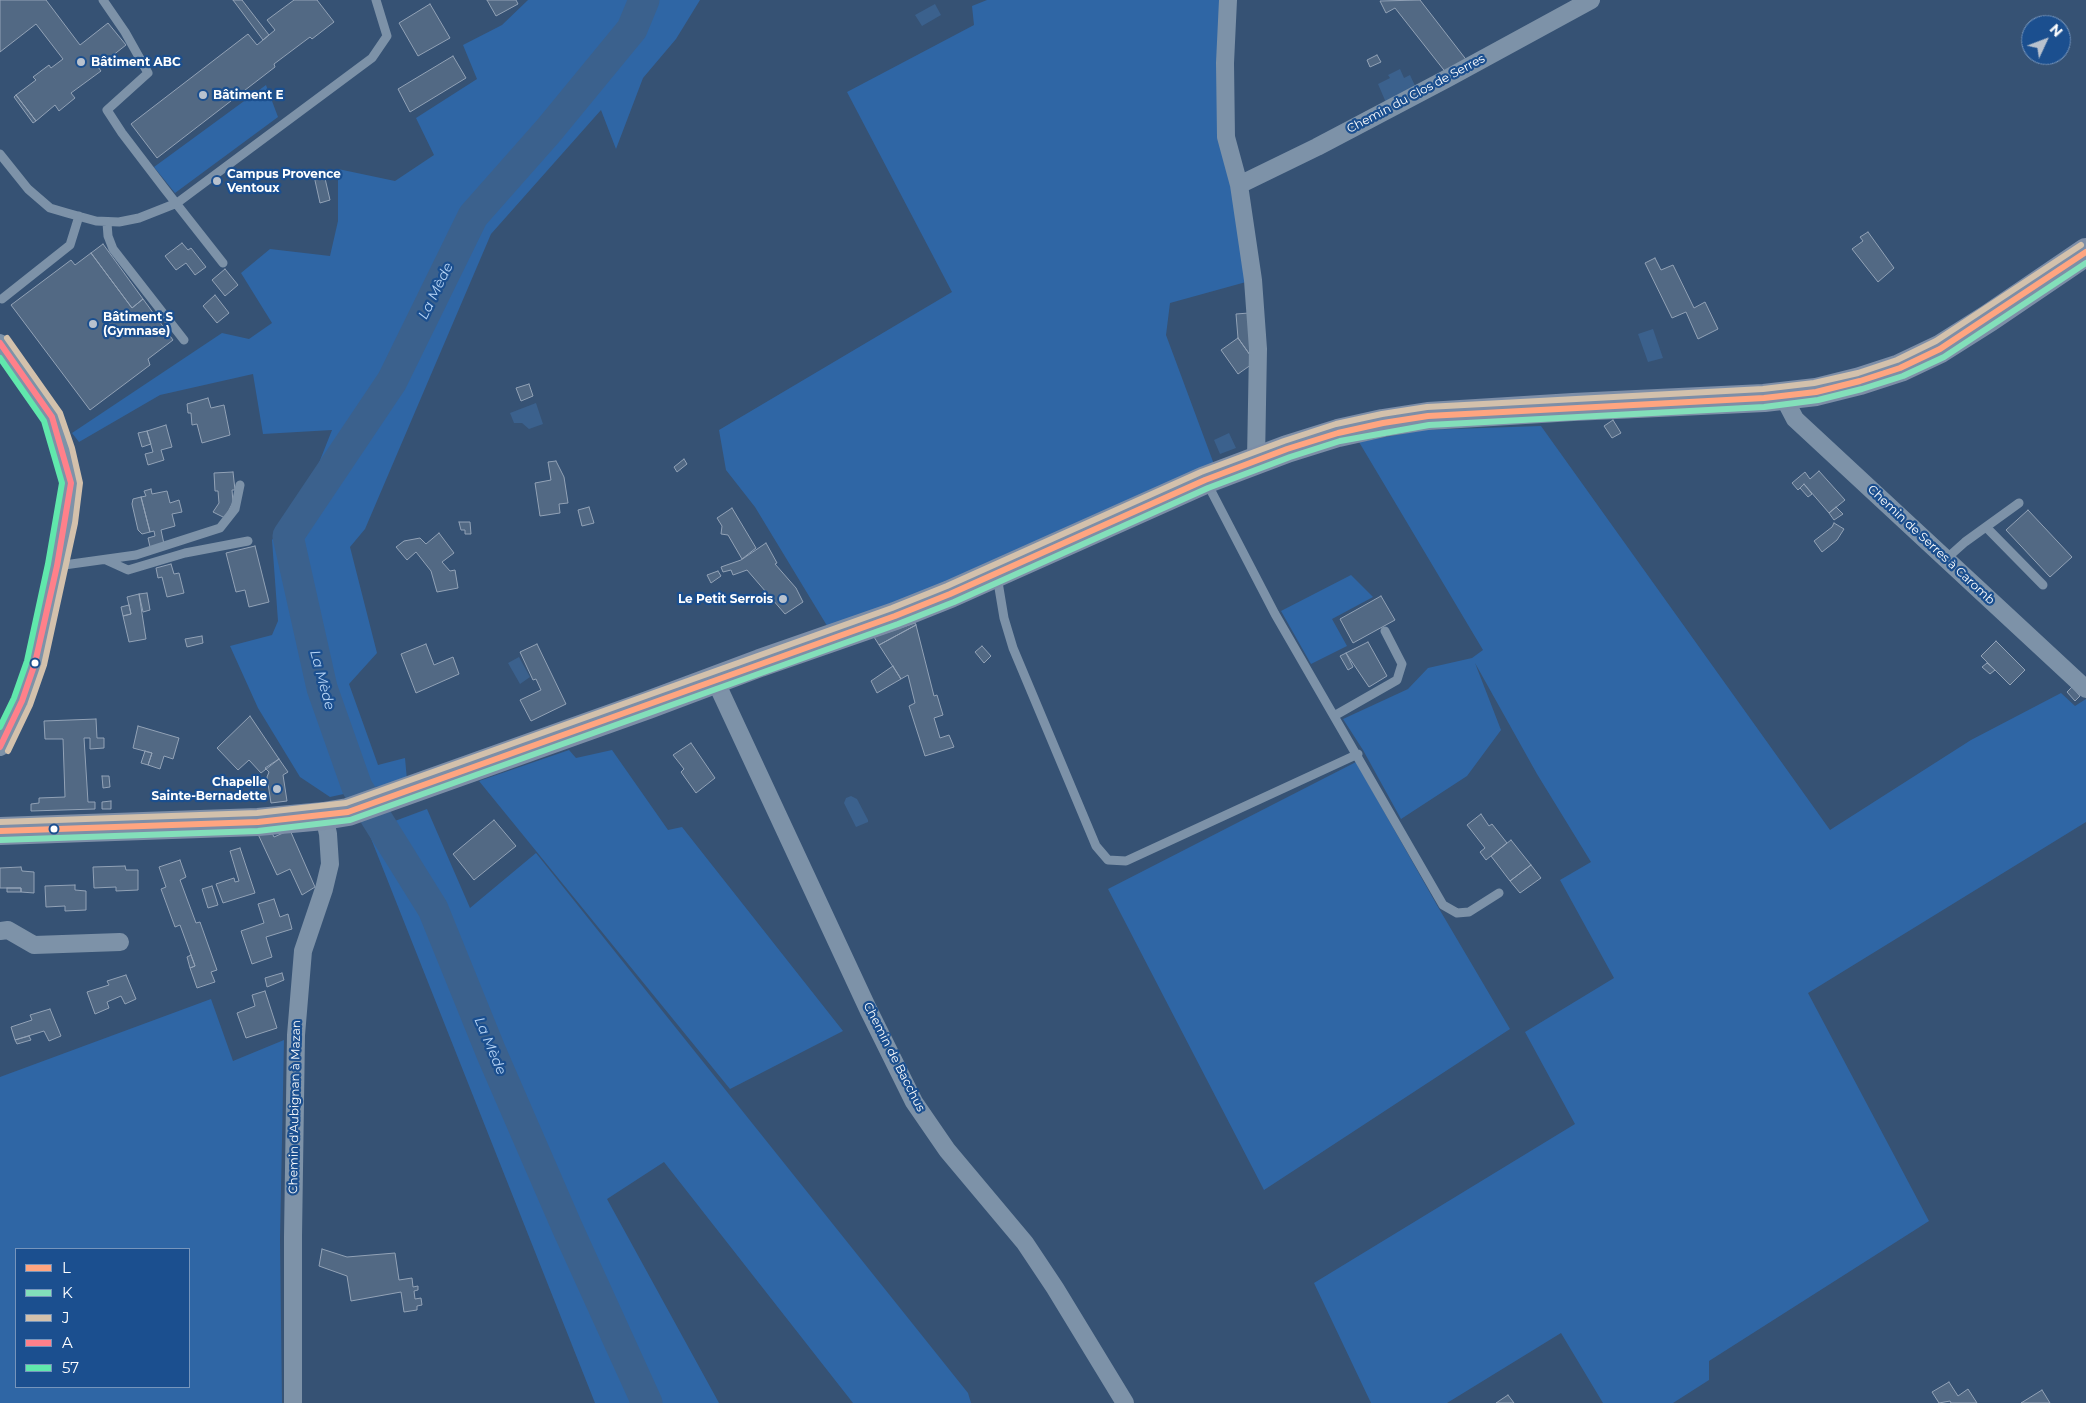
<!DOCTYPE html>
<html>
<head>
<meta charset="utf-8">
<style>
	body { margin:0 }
	#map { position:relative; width:2086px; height:1403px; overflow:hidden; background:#365274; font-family:Montserrat,sans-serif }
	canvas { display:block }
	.legend { position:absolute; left:15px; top:1248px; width:175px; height:140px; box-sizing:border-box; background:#1b4f8f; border:1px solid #7695bc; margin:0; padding:6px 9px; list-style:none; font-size:15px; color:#fff }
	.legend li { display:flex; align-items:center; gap:10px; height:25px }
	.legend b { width:25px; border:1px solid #7695bc }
	.north { position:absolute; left:2021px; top:15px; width:50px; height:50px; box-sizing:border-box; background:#1b4f8f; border:1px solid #7695bc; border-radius:50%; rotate:47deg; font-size:14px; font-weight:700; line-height:20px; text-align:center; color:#fff }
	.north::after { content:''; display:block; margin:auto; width:18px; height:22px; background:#b9c2ce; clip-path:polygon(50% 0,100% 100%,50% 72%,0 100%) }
</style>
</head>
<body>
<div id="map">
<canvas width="2086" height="1403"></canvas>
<ul class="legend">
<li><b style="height:6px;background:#ffa580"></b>L</li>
<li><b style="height:6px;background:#83dfba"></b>K</li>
<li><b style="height:6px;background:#d3c1ac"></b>J</li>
<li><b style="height:6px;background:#ff808a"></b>A</li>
<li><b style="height:6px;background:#60e8ac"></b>57</li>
</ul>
<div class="north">N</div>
</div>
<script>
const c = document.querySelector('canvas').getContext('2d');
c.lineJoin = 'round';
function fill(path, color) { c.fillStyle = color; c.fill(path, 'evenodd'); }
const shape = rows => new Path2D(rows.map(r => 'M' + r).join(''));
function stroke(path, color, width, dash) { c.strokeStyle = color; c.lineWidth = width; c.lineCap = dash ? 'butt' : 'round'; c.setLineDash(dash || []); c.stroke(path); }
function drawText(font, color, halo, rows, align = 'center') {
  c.font = font + ' Montserrat,sans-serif'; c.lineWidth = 4.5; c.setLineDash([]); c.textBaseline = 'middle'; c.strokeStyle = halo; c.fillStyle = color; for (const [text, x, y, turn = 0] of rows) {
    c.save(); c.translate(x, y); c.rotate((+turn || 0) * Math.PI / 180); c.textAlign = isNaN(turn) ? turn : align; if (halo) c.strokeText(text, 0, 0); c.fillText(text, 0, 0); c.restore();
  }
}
fill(shape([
	[528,0,700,0,676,39,643,78,616,149,601,110,491,234,365,529,350,547,377,653,349,684,378,765,405,758,407,780,330,797,300,777,258,708,230,646,272,635,278,621,272,540,311,483,332,430,263,434,253,374,160,395,79,442,72,433,222,333,249,339,272,323,241,273,270,249,330,256,338,221,338,169,395,181,434,155,416,118,477,79,463,45,502,25],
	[987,0,1222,0,1233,186,1246,282,1170,303,1166,335,1215,467,919,598,829,629,755,507,726,470,719,430,952,292,847,92,974,25,972,6],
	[266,85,278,117,175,193,154,167],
	[1541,426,1830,830,1971,740,2061,693,2075,706,2086,699,2086,822,1808,993,1929,1221,1709,1361,1709,1380,1673,1403,1603,1403,1561,1333,1447,1403,1371,1403,1314,1283,1575,1124,1525,1032,1614,978,1560,880,1591,862,1537,774,1475,663,1501,730,1467,776,1401,819,1363,750,1343,719,1408,689,1428,668,1472,658,1483,650,1359,442,1423,430],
	[1351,575,1373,597,1332,619,1347,646,1311,664,1281,611],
	[569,750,576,758,612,750,668,830,682,827,843,1031,730,1089,479,781],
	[1356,762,1438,907,1510,1029,1264,1190,1108,889],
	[427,809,470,908,536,853,968,1393,971,1403,853,1403,664,1162,607,1199,719,1403,595,1403,368,831],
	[211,999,233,1061,284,1040,280,1239,282,1403,0,1403,0,1077],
	[16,1249,189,1249,189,1387,16,1387]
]), '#2f66a5');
fill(shape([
	[935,4,941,15,922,26,915,15],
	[1400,69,1404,78,1410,75,1416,88,1387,105,1378,84,1390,78,1388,75],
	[1653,329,1663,358,1648,362,1638,334],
	[536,403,543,424,529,429,522,423,514,423,510,413],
	[1229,433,1236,448,1220,454,1214,440],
	[519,657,530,677,520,684,508,663],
	[851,796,857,799,868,820,868,822,856,827,844,803,846,798]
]), '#3b618d');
stroke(shape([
	[644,0,632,29,549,130,473,216,392,381,288,536,322,688,357,787,433,909,491,1052,567,1227,647,1403]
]), '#3b618d', 31);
const building = shape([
	[0,0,46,0,80,45,108,23,126,45,98,67,101,71,71,93,75,98,59,111,55,105,36,121,16,95,36,80,33,77,49,65,51,68,63,59,36,24,0,52,0,0],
	[233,0,242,0,269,35,263,40,233,0],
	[294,0,317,0,334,22,312,39,310,37,274,64,275,67,157,158,131,124,248,34,257,45,275,30,267,20,294,0],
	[487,0,516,0,518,4,496,16,487,0],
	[1420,0,1468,62,1447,74,1395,8,1386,13,1380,1,1420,0],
	[430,4,450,38,418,56,399,23,430,4],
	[1377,55,1381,62,1370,67,1367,60,1377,55],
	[453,56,466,78,410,112,398,89,453,56],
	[16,95,36,121,33,123,14,97,16,95],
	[324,174,330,200,320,203,314,176,324,174],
	[1868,232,1894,268,1878,282,1852,249,1863,241,1860,237,1868,232],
	[182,243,188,250,191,248,206,267,195,275,186,263,176,270,165,256,182,243],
	[103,244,143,299,132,308,91,253,103,244],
	[91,253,132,308,143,299,173,340,148,359,150,365,90,410,11,305,71,260,75,265,91,253],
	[1655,258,1661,270,1673,265,1694,308,1705,302,1718,329,1698,339,1686,312,1672,318,1645,263,1655,258],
	[225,269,238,285,225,296,212,280,225,269],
	[215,295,229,313,217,323,203,306,215,295],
	[1249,313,1255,362,1238,338,1236,314,1249,313],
	[1238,338,1255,362,1238,374,1221,350,1238,338],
	[529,384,533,396,521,401,516,388,529,384],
	[208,398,211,408,224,405,230,435,202,443,197,424,192,425,191,413,188,413,187,404,208,398],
	[1613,420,1621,433,1612,438,1604,426,1613,420],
	[166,425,172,447,161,450,164,460,148,465,145,454,153,452,147,431,166,425],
	[147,431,151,444,142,447,138,433,147,431],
	[684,459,687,464,677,472,674,467,684,459],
	[556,461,564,477,568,503,559,504,560,513,540,516,535,483,551,480,548,462,556,461],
	[1819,471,1845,500,1829,513,1804,484,1798,490,1792,483,1805,472,1810,479,1819,471],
	[233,472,235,490,232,490,233,502,225,518,213,512,219,503,218,491,215,491,214,473,233,472],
	[1804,484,1812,494,1808,497,1800,488,1804,484],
	[151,489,152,494,167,491,170,503,179,500,182,512,172,514,175,526,161,530,164,544,150,547,148,538,155,536,154,531,150,532,141,497,146,496,144,491,151,489],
	[141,497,150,532,142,534,138,530,132,504,133,499,141,497],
	[589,507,594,523,582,526,578,510,589,507],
	[1836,507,1843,514,1834,520,1829,513,1836,507],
	[732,508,756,548,742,559,728,535,721,534,722,526,717,518,732,508],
	[2028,510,2072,557,2050,577,2006,530,2028,510],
	[459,522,470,522,471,534,465,534,465,530,461,530,459,522],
	[1834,523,1844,529,1837,540,1822,552,1814,541,1832,527,1834,523],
	[439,533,454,553,442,562,450,571,455,570,458,588,437,592,431,571,416,552,407,560,396,547,404,541,420,538,426,544,439,533],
	[766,543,777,563,775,564,796,588,803,602,785,614,747,570,733,575,731,570,723,572,721,567,741,560,766,543],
	[255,546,269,602,249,607,245,590,236,592,226,553,255,546],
	[171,564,174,574,179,573,184,593,167,597,162,577,158,578,156,568,171,564],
	[718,571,721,576,711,583,707,575,718,571],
	[147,593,150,610,143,612,139,594,147,593],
	[139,594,146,639,129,642,123,616,131,614,127,597,139,594],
	[1381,596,1395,620,1353,643,1340,619,1381,596],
	[129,605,131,614,123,616,121,607,129,605],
	[915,623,916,625,879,645,874,637,915,623],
	[916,625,934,696,937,695,943,715,934,718,940,738,949,735,954,747,925,756,909,706,915,703,908,675,901,679,879,645,916,625],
	[202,636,203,643,187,647,185,639,202,636],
	[1996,641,2025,670,2010,685,1981,656,1996,641],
	[1368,642,1387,676,1369,687,1346,653,1368,642],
	[426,644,434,665,453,657,459,674,416,693,401,654,426,644],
	[537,644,566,704,531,721,520,700,541,690,536,679,533,680,520,652,537,644],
	[982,646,991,656,984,663,975,652,982,646],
	[1346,653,1353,667,1348,670,1340,656,1346,653],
	[1987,663,1995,670,1990,674,1982,667,1987,663],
	[893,666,901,679,877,693,871,681,893,666],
	[2072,687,2080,696,2075,701,2067,692,2072,687],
	[250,716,279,759,261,773,249,760,238,770,217,748,250,716],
	[96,719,97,738,104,738,104,748,90,749,90,738,84,738,88,802,95,802,95,809,31,811,31,804,39,803,39,798,65,797,63,739,45,739,44,721,96,719],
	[138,726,179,738,173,759,164,756,160,769,148,765,152,753,133,748,138,726],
	[691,743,715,778,696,793,681,772,684,769,673,755,691,743],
	[145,751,152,753,148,765,141,763,145,751],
	[279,759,288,772,283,775,287,801,271,803,267,777,269,772,265,768,279,759],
	[102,776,109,776,110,787,103,788,102,776],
	[111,801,111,809,102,809,102,802,111,801],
	[1481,814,1489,826,1492,824,1507,843,1486,860,1480,852,1485,848,1467,825,1481,814],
	[494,820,516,846,474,880,453,854,494,820],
	[290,830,315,887,302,895,290,869,277,875,257,832,271,831,274,837,290,830],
	[1511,840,1531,865,1510,881,1491,856,1511,840],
	[240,848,255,893,223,903,216,884,234,878,235,882,239,881,230,851,240,848],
	[180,860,186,877,180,880,196,923,200,922,217,970,211,972,215,982,197,988,190,968,195,966,191,955,180,925,175,927,161,889,166,887,159,867,180,860],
	[1531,865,1541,878,1520,893,1510,881,1531,865],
	[125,866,126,870,138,870,138,890,116,891,116,887,94,888,93,867,125,866],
	[21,867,22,871,34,872,34,893,21,892,21,888,0,888,0,868,21,867],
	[75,885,75,890,86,891,86,910,65,911,65,906,46,907,45,886,75,885],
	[212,886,218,905,208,908,202,889,212,886],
	[7,888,21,888,21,892,7,892,7,888],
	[274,899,280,917,288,914,292,929,266,937,272,957,252,964,241,931,264,923,258,904,274,899],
	[191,955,195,966,190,968,187,957,191,955],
	[282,973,284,980,267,987,265,978,282,973],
	[126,975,136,999,125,1004,121,996,107,1002,109,1008,95,1014,87,992,109,985,107,981,126,975],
	[265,991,277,1028,246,1038,237,1013,255,1006,252,995,265,991],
	[50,1009,61,1036,49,1041,44,1031,15,1040,11,1027,32,1020,30,1015,50,1009],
	[29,1036,31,1040,17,1044,15,1040,29,1036],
	[322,1249,347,1257,395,1253,399,1280,412,1278,413,1287,418,1286,418,1290,414,1291,415,1299,421,1298,422,1305,417,1306,417,1310,404,1312,401,1292,351,1301,347,1276,319,1266,322,1249],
	[1949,1382,1958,1396,1968,1389,1977,1403,1951,1403,1950,1401,1939,1403,1932,1392,1949,1382],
	[2042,1390,2050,1403,2021,1403,2042,1390],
	[1508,1395,1514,1403,1496,1403,1508,1395]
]);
fill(building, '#526984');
stroke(building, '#92a2b6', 1);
stroke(shape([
	[103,0,125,32,148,73,107,110,122,133,164,188,223,263],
	[0,154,28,189,50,208,67,213,96,221,119,222,139,218,177,203,372,58,387,36,376,0],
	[107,223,108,236,113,249,184,340],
	[2,299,70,245,79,216],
	[1207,483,1275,614,1443,905,1457,913,1469,912,1499,893],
	[1986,527,2043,585],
	[1946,559,1965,542,2019,503],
	[106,560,128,570,185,553,248,541],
	[57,566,136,555,220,528,235,509,240,485],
	[997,576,1004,618,1013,648,1096,846,1108,860,1126,861,1358,754],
	[1334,716,1397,680,1402,664,1385,631]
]), '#7d92a8', 9);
stroke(shape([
	[1228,0,1225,63,1226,137,1239,185,1253,280,1258,349,1256,459],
	[1239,185,1317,147,1448,78,1591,0],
	[0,343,52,417,63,450,71,483,66,521,57,566,35,663,22,701,0,747],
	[1783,396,1795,419,2086,689],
	[715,680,868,1009,914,1102,947,1150,1025,1243,1055,1288,1125,1403],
	[0,931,8,930,34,945,120,942],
	[293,1403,293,1236,296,1035,303,951,324,889,330,864,328,834,324,816]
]), '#7d92a8', 18);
stroke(shape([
	[0,831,258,822,324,816,348,812,648,705,760,663,895,616,950,594,1205,480,1287,449,1338,433,1383,423,1428,416,1573,407,1764,398,1816,392,1860,381,1900,368,1940,349,1989,318,2086,252]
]), '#7d8ea7', 28);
stroke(shape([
	[0,831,258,822,348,812,895,616,950,594,1205,480,1287,449,1338,433,1383,423,1428,416,1764,398,1816,392,1860,381,1900,368,1940,349,2086,252]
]), '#ffa580', 6);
stroke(shape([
	[0,840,258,831,350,820,898,624,954,602,1208,488,1290,457,1340,441,1429,425,1764,407,1818,400,1862,389,1903,376,1944,357,2086,263]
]), '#83dfba', 6);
stroke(shape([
	[7,338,60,413,72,448,80,483,75,523,44,665,30,705,8,751],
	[0,822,257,813,346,803,892,608,947,586,1201,472,1284,441,1336,424,1382,414,1427,407,1763,389,1814,383,1858,373,1897,360,1936,341,2081,245]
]), '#d3c1ac', 6);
stroke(shape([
	[0,343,52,417,71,483,57,566,35,663,22,701,0,747]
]), '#ff808a', 6);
stroke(shape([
	[0,358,44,421,62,483,48,564,27,661,14,698,0,727]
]), '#60e8ac', 6);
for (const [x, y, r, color] of [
	[81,62,5,"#b9c2ce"],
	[203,95,5,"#b9c2ce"],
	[217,181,5,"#b9c2ce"],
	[93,324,5,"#b9c2ce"],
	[783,599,5,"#b9c2ce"],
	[35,663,4.5,"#fff"],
	[277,789,5,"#b9c2ce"],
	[54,829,4.5,"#fff"]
]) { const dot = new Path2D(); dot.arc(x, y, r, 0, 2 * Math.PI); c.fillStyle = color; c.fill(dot); stroke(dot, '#1b4f8f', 2); }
drawText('bold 12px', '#fff', '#1b4f8f', [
	["Bâtiment ABC",91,62],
	["Bâtiment E",213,95],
	["Campus Provence",227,174],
	["Ventoux",227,188],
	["Bâtiment S",103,317],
	["(Gymnase)",103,331],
	["Le Petit Serrois",773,599,"right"],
	["Chapelle",267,782,"right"],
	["Sainte-Bernadette",267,796,"right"]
], 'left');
drawText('12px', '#fff', '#1b4f8f', [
	["Chemin du Clos de Serres",1416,94,-28],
	["Chemin de Serres à Caromb",1931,545,43],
	["Chemin de Bacchus",894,1057,63],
	["Chemin d'Aubignan à Mazan",295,1107,-89]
]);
drawText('italic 14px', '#b5d3f5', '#1b4f8f', [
	["La Mède",436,291,-64],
	["La Mède",322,680,75],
	["La Mède",490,1046,67]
]);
</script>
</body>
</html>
